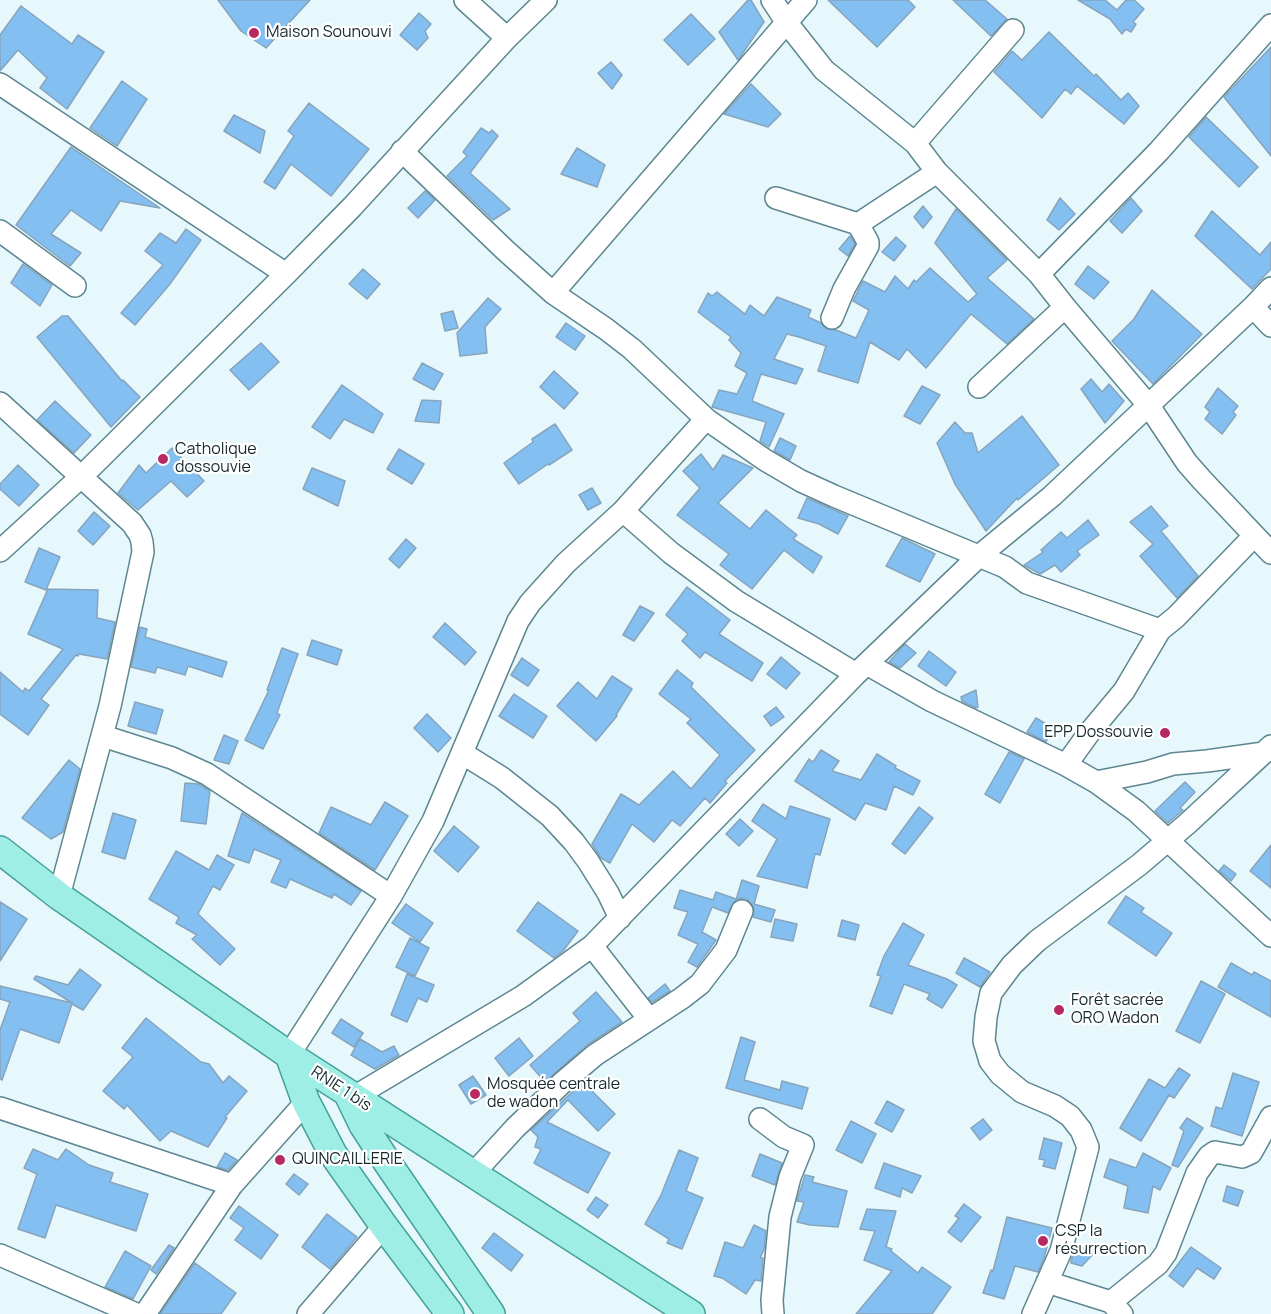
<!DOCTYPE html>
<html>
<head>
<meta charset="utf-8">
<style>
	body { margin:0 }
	canvas { display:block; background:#e6f8fc }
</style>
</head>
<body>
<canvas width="1271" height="1314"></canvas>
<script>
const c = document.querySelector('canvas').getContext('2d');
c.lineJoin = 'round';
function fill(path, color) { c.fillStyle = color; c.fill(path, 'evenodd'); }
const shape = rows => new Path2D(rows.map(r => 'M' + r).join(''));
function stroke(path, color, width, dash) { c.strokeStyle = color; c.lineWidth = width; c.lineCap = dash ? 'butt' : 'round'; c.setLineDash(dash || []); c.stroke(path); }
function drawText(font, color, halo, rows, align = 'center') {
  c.font = font + ' Manrope,sans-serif'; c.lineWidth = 4.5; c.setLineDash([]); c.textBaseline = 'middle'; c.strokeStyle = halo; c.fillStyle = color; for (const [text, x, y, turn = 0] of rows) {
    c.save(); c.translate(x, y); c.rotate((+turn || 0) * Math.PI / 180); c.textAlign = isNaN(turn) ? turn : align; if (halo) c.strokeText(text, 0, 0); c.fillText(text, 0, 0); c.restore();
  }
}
const building = shape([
	[218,0,310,0,266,48,241,31,218,0],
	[748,0,751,0,764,22,738,60,719,32,748,0],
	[828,0,908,0,915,7,877,47,828,0],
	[953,0,985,0,1007,19,991,36,953,0],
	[1078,0,1105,0,1117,10,1126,0,1134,0,1144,9,1133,22,1136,24,1131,32,1126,29,1122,34,1110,19,1078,0],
	[21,6,72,44,78,35,104,52,67,109,40,88,47,78,18,50,0,71,0,35,21,6],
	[419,13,431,24,425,31,428,38,417,50,400,35,419,13],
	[691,14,715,39,688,65,664,40,691,14],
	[1049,32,1094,76,1096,74,1121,100,1128,93,1139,106,1124,124,1077,86,1071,94,1065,89,1042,118,994,72,1012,51,1022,60,1049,32],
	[1271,47,1271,156,1224,97,1271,47],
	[611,62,622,75,612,89,598,73,611,62],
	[122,81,147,99,117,146,90,128,122,81],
	[751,84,781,114,768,127,724,114,751,84],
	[309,103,369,149,331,196,291,164,275,189,264,182,294,136,288,131,309,103],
	[234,115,265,131,260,153,224,131,234,115],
	[1206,117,1258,167,1239,187,1189,137,1206,117],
	[481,128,489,133,492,130,498,136,470,173,510,209,493,220,447,176,467,156,463,152,481,128],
	[71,147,160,208,120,201,101,231,71,210,51,234,81,253,70,266,16,225,71,147],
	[577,148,605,165,597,187,561,174,577,148],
	[425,191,435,200,418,218,408,208,425,191],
	[1060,198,1075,214,1059,230,1047,220,1060,198],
	[1131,198,1142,211,1122,233,1110,221,1131,198],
	[923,206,932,217,923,228,914,217,923,206],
	[956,209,1007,260,987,278,1034,319,1007,344,971,314,926,368,907,349,899,360,870,342,858,383,818,371,826,346,799,337,787,334,774,359,803,369,796,384,761,374,752,401,784,414,769,447,760,441,766,422,712,407,719,390,737,394,747,373,735,366,741,353,729,340,731,337,698,312,708,293,712,296,717,292,745,314,750,305,764,316,777,297,811,310,808,317,821,323,827,329,836,330,856,338,869,310,853,301,863,281,885,292,895,276,908,289,914,280,916,282,930,268,968,302,977,294,935,243,956,209],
	[1212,211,1260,255,1271,242,1271,269,1252,289,1195,236,1212,211],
	[186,229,201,240,170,284,135,325,121,313,163,265,145,251,160,233,176,243,186,229],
	[850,236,855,244,848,256,839,249,850,236],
	[896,237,906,246,894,261,882,252,896,237],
	[23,264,52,285,40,306,11,283,23,264],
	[1088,266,1109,282,1094,299,1075,284,1088,266],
	[363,269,380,284,367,299,349,284,363,269],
	[1152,290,1202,334,1153,384,1112,341,1134,319,1152,290],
	[488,298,501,309,485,327,487,353,460,356,457,333,488,298],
	[453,311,458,328,445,331,441,314,453,311],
	[62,316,68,316,122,381,123,380,140,397,111,427,37,337,62,316],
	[566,323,585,336,575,350,556,337,566,323],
	[261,343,279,362,249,390,230,370,261,343],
	[422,363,443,374,434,390,413,379,422,363],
	[554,371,578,393,564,409,540,387,554,371],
	[1091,379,1102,392,1109,384,1124,401,1105,423,1081,389,1091,379],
	[342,385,383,414,373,433,344,419,330,439,312,427,342,385],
	[922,386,940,395,920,424,904,416,922,386],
	[1218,388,1238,406,1233,412,1236,415,1222,434,1205,419,1210,412,1205,407,1218,388],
	[422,400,441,401,439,423,415,421,422,400],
	[55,401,91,435,74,453,37,420,55,401],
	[1022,416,1059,465,1018,500,1017,498,986,531,955,484,937,443,955,422,965,433,972,433,978,453,1022,416],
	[555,424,572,450,549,465,548,464,519,484,504,463,533,442,532,439,555,424],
	[780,438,796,446,790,460,774,451,780,438],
	[172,448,204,481,187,497,171,481,138,510,118,493,139,465,146,473,172,448],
	[399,449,424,464,412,484,387,469,399,449],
	[701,454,713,470,723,455,753,468,718,503,750,529,766,510,797,535,793,539,822,557,813,573,784,550,752,589,720,565,729,554,677,515,700,488,683,471,701,454],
	[18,465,39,485,19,506,0,489,0,484,18,465],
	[312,468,345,481,338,506,303,489,312,468],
	[592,488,601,503,588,510,579,495,592,488],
	[807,498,848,516,838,534,819,524,798,518,807,498],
	[1151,506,1168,526,1161,531,1198,576,1177,598,1140,556,1153,544,1130,522,1151,506],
	[94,512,110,526,93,545,78,531,94,512],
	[1088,520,1099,535,1077,551,1080,555,1061,572,1055,565,1040,574,1024,565,1043,552,1041,550,1061,532,1067,538,1088,520],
	[902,538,935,554,920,582,886,566,902,538],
	[406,539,416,548,399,568,389,559,406,539],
	[39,548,60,557,46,590,25,582,39,548],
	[687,587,730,620,719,634,763,663,752,681,705,652,700,658,682,641,688,634,666,615,687,587],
	[48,589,98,590,97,618,115,622,107,659,79,654,78,656,76,655,41,699,49,705,28,735,0,714,0,672,23,692,25,688,29,691,63,649,28,634,48,589],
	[640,606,654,613,634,641,623,635,640,606],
	[445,623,476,652,465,665,433,637,445,623],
	[140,627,147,629,145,637,227,662,222,677,188,666,185,675,157,667,155,673,131,667,140,627],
	[312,640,342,650,337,665,307,655,312,640],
	[905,644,916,653,900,668,889,662,905,644],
	[282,648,298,654,277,713,280,715,263,749,245,740,269,690,267,690,282,648],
	[929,651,956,672,946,686,918,666,929,651],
	[781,657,800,673,786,689,767,674,781,657],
	[522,658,539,670,528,686,511,675,522,658],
	[677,670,693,683,691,687,755,750,725,781,727,783,710,803,705,798,680,826,672,820,654,842,632,824,610,863,601,858,592,844,621,794,639,805,673,771,691,789,720,755,687,723,691,719,659,694,677,670],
	[612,676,632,689,616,715,617,716,596,741,557,706,578,682,597,699,612,676],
	[976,690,978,707,976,708,962,701,961,697,976,690],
	[514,694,547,716,533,738,499,716,514,694],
	[135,702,163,710,156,734,128,726,135,702],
	[776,707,784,717,771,726,764,716,776,707],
	[427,714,451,738,438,752,414,728,427,714],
	[1036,718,1053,728,1046,742,1027,732,1036,718],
	[224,735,238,741,229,764,214,760,224,735],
	[821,750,839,761,832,771,861,780,877,754,896,766,895,768,920,781,913,795,894,786,886,810,865,803,855,820,795,781,809,759,813,762,821,750],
	[1009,752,1024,759,1000,803,985,794,1009,752],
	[69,760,80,769,63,832,51,839,22,818,69,760],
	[1185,782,1195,792,1180,808,1183,810,1168,823,1155,811,1185,782],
	[185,783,199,784,210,791,206,824,181,821,185,783],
	[385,802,408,816,375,870,319,833,331,807,371,825,385,802],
	[763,804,786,819,790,806,830,819,820,855,815,854,807,888,757,876,777,839,752,821,763,804],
	[919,807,933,818,905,854,892,844,919,807],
	[113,813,136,820,125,859,102,852,113,813],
	[242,813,361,891,351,905,334,894,332,898,290,879,286,888,271,882,281,860,254,849,249,863,228,856,242,813],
	[740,819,753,831,739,846,726,834,740,819],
	[454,826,479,847,458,872,434,851,454,826],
	[1271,845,1271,888,1250,871,1271,845],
	[176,851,209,870,217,855,234,865,220,890,213,886,198,914,235,949,220,965,192,939,197,935,176,923,179,917,149,899,176,851],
	[1224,865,1236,874,1231,881,1219,871,1224,865],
	[742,880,759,886,754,904,775,910,771,922,753,917,754,909,747,899,741,898,736,900,742,880],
	[680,890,713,900,716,892,736,899,728,913,712,907,702,932,716,940,697,967,688,962,698,944,678,935,688,912,674,908,680,890],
	[1126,896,1144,908,1141,912,1172,933,1156,956,1108,923,1126,896],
	[0,902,27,919,0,961,0,902],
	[538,902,578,931,563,951,554,958,517,931,538,902],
	[406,904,433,923,420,942,392,923,406,904],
	[775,919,797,924,793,941,771,937,775,919],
	[842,920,859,925,855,940,838,936,842,920],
	[903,923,924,935,908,965,947,979,957,985,942,1008,927,999,930,994,904,984,892,1014,870,1006,881,976,877,975,884,956,903,923],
	[410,938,429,948,415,976,396,967,410,938],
	[964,958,990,972,980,987,956,973,964,958],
	[1231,963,1252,975,1254,972,1271,981,1271,1017,1218,987,1231,963],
	[80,969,101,985,83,1010,72,1004,59,1043,20,1029,2,1080,0,1079,0,1030,10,1002,0,999,0,986,72,1003,34,979,36,976,68,985,80,969],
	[407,974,434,985,427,1002,418,998,407,1022,391,1015,407,974],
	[1201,981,1225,994,1200,1043,1176,1031,1201,981],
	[665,984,670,991,652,1002,648,998,665,984],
	[596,992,622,1022,587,1045,545,1082,530,1065,580,1021,573,1013,596,992],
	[146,1018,201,1062,209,1064,223,1083,229,1076,247,1091,225,1117,227,1118,208,1147,171,1131,160,1141,127,1105,124,1109,103,1091,133,1057,122,1048,146,1018],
	[341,1019,363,1033,354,1047,332,1033,341,1019],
	[741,1037,755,1042,744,1080,780,1090,782,1081,808,1088,802,1109,726,1088,741,1037],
	[519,1038,533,1056,509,1076,495,1058,519,1038],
	[360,1039,382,1052,394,1046,399,1055,375,1069,351,1055,360,1039],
	[1179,1068,1190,1075,1174,1098,1169,1095,1141,1141,1120,1128,1149,1079,1165,1088,1179,1068],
	[1233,1073,1259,1082,1242,1136,1211,1126,1216,1107,1222,1109,1233,1073],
	[473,1076,486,1095,471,1104,459,1085,473,1076],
	[583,1082,615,1114,598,1131,568,1100,547,1122,610,1153,588,1193,534,1163,541,1149,535,1147,538,1137,531,1130,583,1082],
	[887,1101,904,1110,892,1132,875,1123,887,1101],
	[1187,1118,1203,1128,1178,1167,1172,1165,1184,1131,1180,1128,1187,1118],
	[983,1119,992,1130,980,1140,971,1128,983,1119],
	[851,1121,876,1134,862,1163,836,1150,851,1121],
	[1044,1138,1062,1143,1055,1169,1043,1166,1045,1160,1039,1159,1044,1138],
	[33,1149,58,1160,66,1149,89,1165,113,1173,110,1182,148,1194,136,1231,56,1205,45,1238,18,1229,37,1174,24,1168,33,1149],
	[679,1150,698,1158,686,1191,703,1198,682,1249,667,1243,669,1239,645,1224,661,1195,679,1150],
	[225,1153,237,1160,228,1170,217,1167,225,1153],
	[1143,1153,1171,1168,1160,1190,1153,1186,1148,1213,1124,1208,1128,1186,1104,1177,1110,1159,1136,1168,1143,1153],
	[760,1154,782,1163,775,1185,752,1176,760,1154],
	[884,1163,921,1176,912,1193,902,1188,900,1197,875,1188,884,1163],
	[294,1174,308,1184,299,1195,286,1184,294,1174],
	[805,1175,814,1177,812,1182,847,1191,838,1227,810,1225,797,1222,804,1202,797,1201,805,1175],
	[1227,1186,1243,1191,1238,1206,1223,1201,1227,1186],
	[596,1197,608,1205,598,1218,587,1210,596,1197],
	[964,1204,981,1217,961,1242,948,1232,959,1218,955,1216,964,1204],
	[239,1206,278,1235,261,1259,235,1240,244,1228,230,1218,239,1206],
	[867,1209,896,1211,886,1247,892,1249,891,1251,918,1273,922,1267,951,1287,932,1314,856,1314,892,1271,864,1260,875,1231,860,1229,867,1209],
	[327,1214,357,1237,330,1269,302,1247,327,1214],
	[1007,1217,1052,1228,1044,1258,1038,1272,1015,1266,1004,1299,983,1293,991,1270,993,1271,1007,1217],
	[754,1225,766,1231,764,1250,760,1258,763,1258,761,1281,755,1280,746,1294,722,1278,714,1276,725,1242,743,1248,754,1225],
	[494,1233,523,1255,511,1271,482,1248,494,1233],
	[169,1245,174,1248,156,1274,151,1270,169,1245],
	[1076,1245,1096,1251,1082,1266,1071,1263,1071,1261,1076,1245],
	[1191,1247,1221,1268,1214,1279,1197,1268,1183,1287,1169,1276,1191,1247],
	[125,1251,151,1266,133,1299,105,1287,125,1251],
	[195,1263,236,1293,221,1314,160,1314,195,1263]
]);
fill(building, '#84bff1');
stroke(building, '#87a4bd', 1.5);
const minor = shape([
	[465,0,507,38],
	[772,0,787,23,824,70,915,143,937,172,1039,274,1065,307,1149,406,1187,463,1202,480,1271,553],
	[0,84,286,274],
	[915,143,1013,30],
	[402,151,505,250,553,293,606,329,632,349,706,419,765,460,801,481,834,496,1005,567,1027,583,1160,630],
	[776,198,858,224,937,172],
	[0,231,75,286],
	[1039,274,1159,151,1271,25],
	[553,293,806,0],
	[1253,307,1271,326],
	[832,318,844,289,868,246,868,242,858,224],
	[979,387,1065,307],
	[0,403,132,523,140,535,142,542,143,552,110,706,59,896],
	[623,511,671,553,736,601,856,674],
	[0,551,82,476,286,274,352,207,507,38,546,0],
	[867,664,932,701,1066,765,1096,782,1136,811,1271,936],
	[103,736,172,758,207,774,391,896],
	[462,753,502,778,550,816,574,842,588,861,608,893,620,918],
	[1066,765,1089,733,1124,691,1160,630,1176,617,1253,537],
	[1096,782,1147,772,1173,764,1207,761,1264,753],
	[592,946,649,1019],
	[289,1055,391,896,433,821,518,621,530,603,566,563,623,511,706,419],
	[354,1097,523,996,592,946,856,674,979,556,1052,496,1253,307,1271,288],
	[0,1108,232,1185],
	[760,1119,784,1137,803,1145,790,1177,780,1217,772,1300,773,1314],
	[473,1174,515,1128,562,1083,595,1055,682,998,700,984,726,950,742,911],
	[0,1255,136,1314],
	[1047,1282,1111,1302,1122,1314],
	[1111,1302,1158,1264,1166,1253,1197,1173,1209,1156,1215,1152,1242,1157,1251,1153,1271,1117],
	[145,1314,232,1185,306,1102],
	[308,1314,384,1226],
	[1033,1314,1061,1251,1088,1147,1081,1130,1070,1116,1055,1106,1022,1092,1000,1074,990,1061,984,1041,986,1017,991,993,1012,965,1037,941,1139,865,1187,824,1271,746]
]);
const major = shape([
	[0,850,59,896,289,1055,691,1314],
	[289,1055,306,1102,333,1154,384,1226,450,1314],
	[348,1094,363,1125,387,1162,491,1314]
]);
stroke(minor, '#5c8791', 24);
stroke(major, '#45a19a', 30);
stroke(minor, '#fff', 21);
stroke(major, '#9eeee5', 27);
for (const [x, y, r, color] of [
	[254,33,6,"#b62a61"],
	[163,459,6,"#b62a61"],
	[1165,733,6,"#b62a61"],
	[1059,1010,6,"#b62a61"],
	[475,1094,6,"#b62a61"],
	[280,1160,6,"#b62a61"],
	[1043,1241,6,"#b62a61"]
]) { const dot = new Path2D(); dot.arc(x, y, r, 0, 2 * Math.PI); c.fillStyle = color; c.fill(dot); stroke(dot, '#fff', 2); }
drawText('16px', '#17282d', '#fff', [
	["Maison Sounouvi",266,33],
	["Catholique",175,450],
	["dossouvie",175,468],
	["EPP Dossouvie",1153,733,"right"],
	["Forêt sacrée",1071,1001],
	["ORO Wadon",1071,1019],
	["Mosquée centrale",487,1085],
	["de wadon",487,1103],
	["QUINCAILLERIE",292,1160],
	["CSP la",1055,1232],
	["résurrection",1055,1250]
], 'left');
drawText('16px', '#17282d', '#fff', [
	["RNIE 1 bis",341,1089,33]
]);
</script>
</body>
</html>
